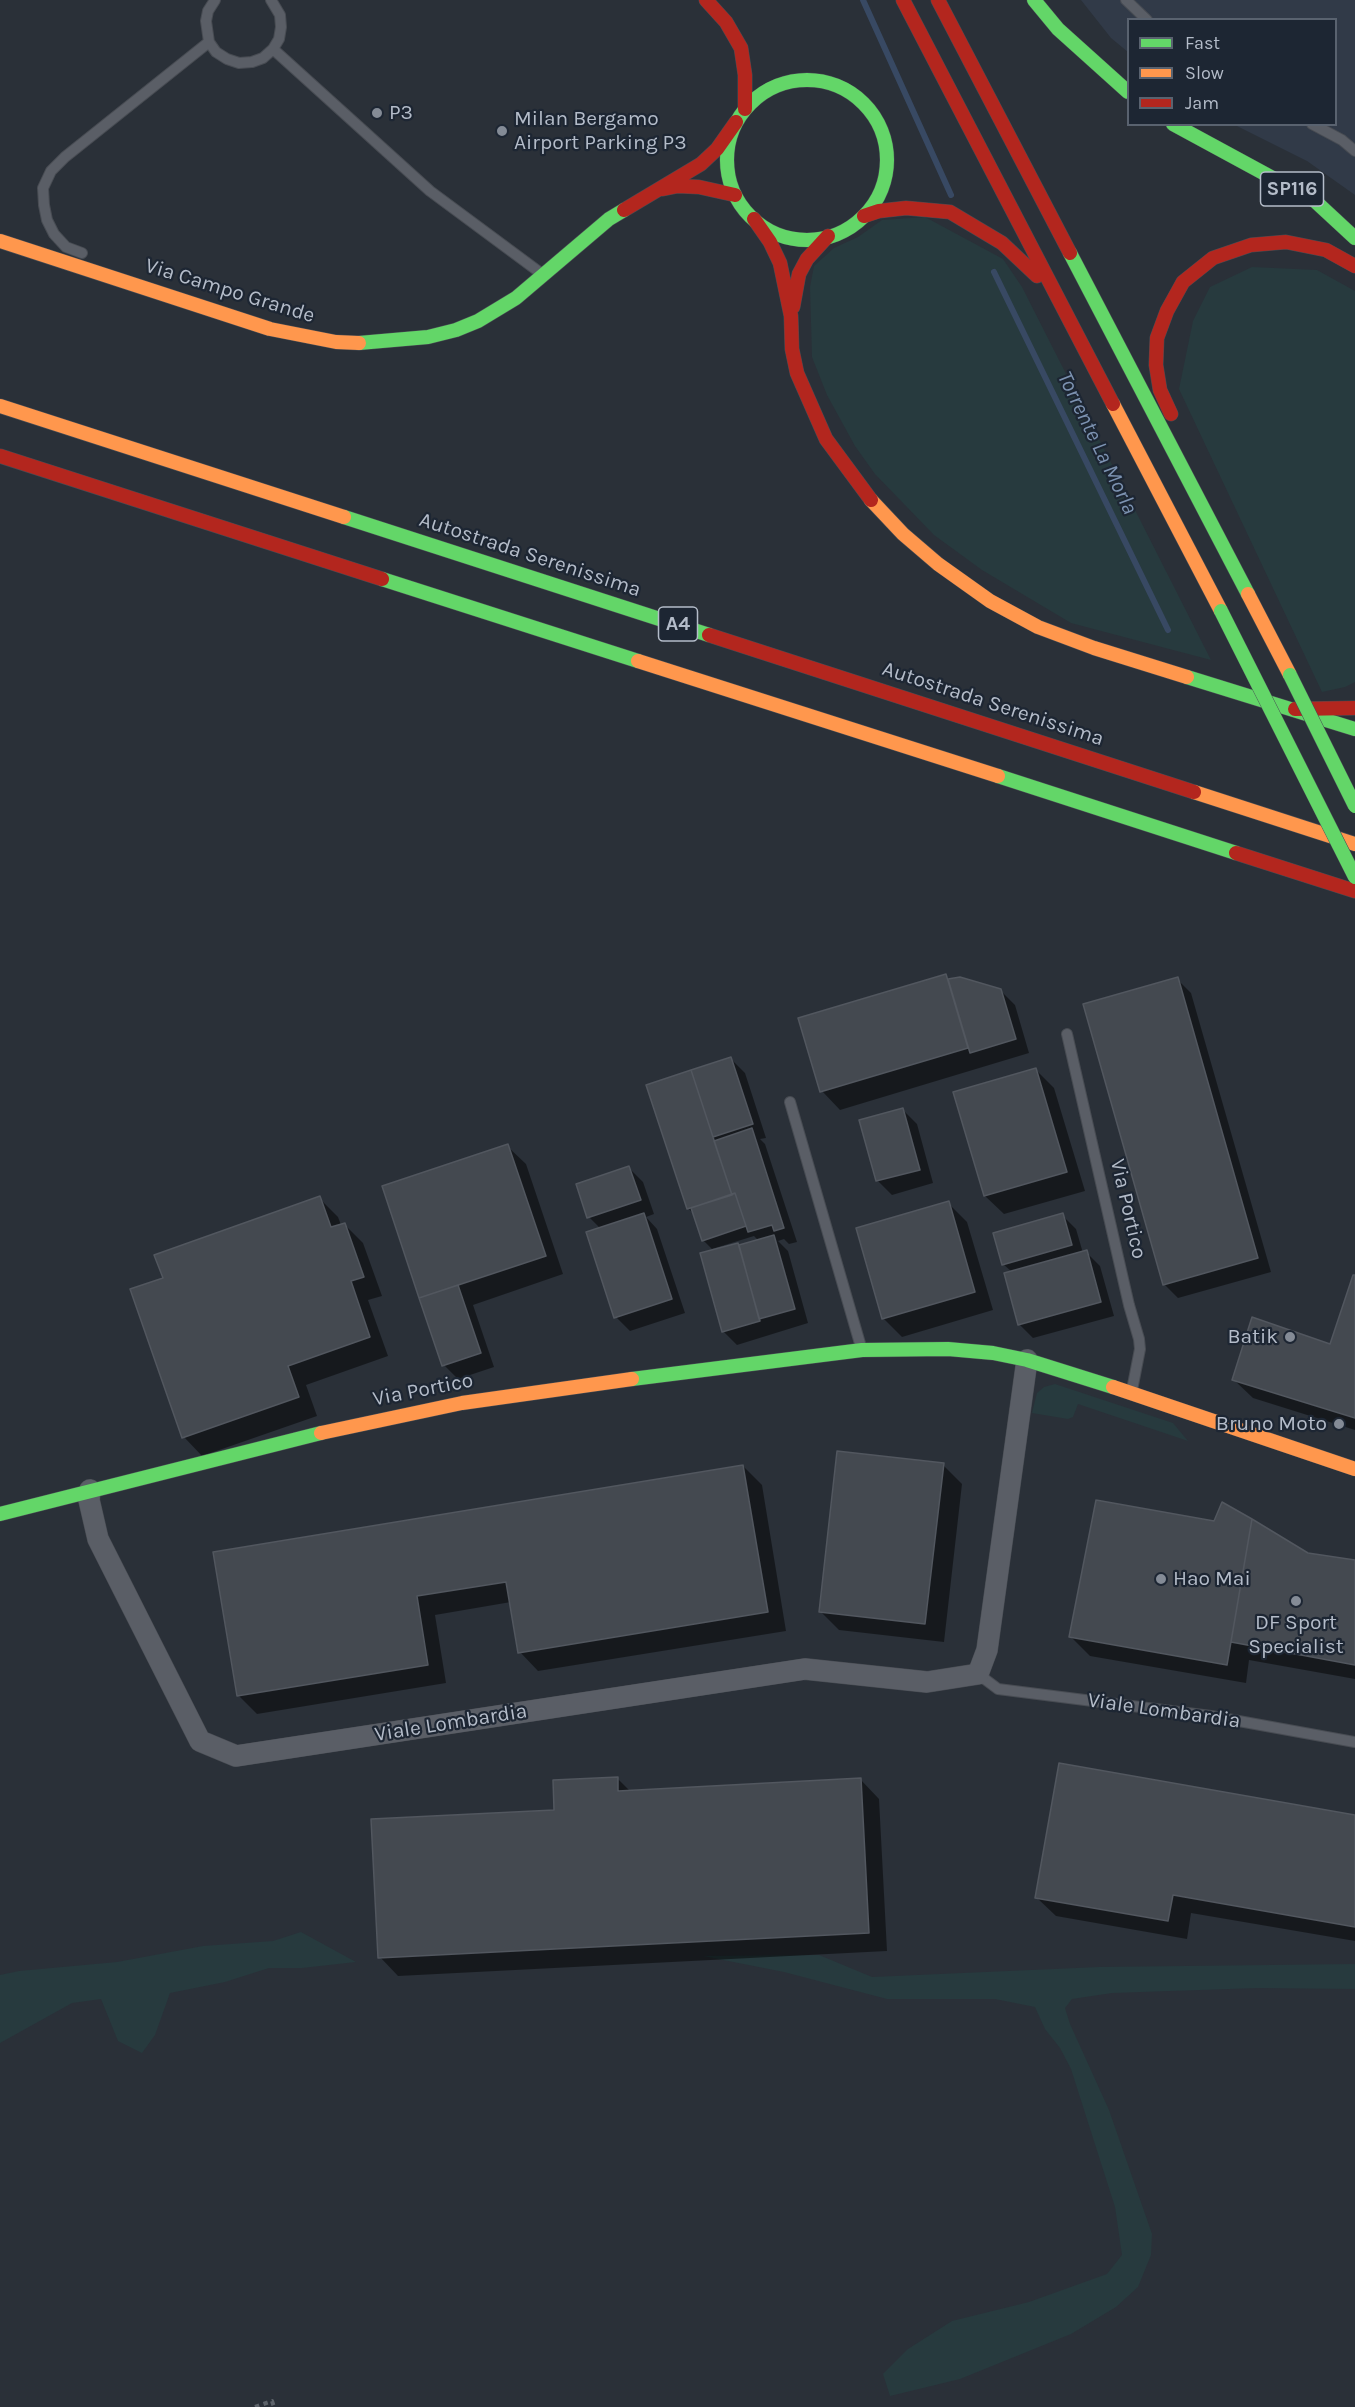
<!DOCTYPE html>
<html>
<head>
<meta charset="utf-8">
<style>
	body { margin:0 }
	#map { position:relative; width:1355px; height:2407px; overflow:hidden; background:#2a3038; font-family:Karla,sans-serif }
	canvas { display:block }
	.legend { position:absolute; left:1127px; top:18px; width:210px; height:108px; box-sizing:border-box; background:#1d2633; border:2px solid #59626f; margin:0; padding:8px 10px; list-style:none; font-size:18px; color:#b4bcc9 }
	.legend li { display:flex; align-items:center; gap:12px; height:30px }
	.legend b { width:30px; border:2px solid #59626f }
</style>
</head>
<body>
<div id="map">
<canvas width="1355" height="2407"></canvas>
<ul class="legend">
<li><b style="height:8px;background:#63d668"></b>Fast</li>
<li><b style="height:8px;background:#ff974d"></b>Slow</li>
<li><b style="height:8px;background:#b3261e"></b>Jam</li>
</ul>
</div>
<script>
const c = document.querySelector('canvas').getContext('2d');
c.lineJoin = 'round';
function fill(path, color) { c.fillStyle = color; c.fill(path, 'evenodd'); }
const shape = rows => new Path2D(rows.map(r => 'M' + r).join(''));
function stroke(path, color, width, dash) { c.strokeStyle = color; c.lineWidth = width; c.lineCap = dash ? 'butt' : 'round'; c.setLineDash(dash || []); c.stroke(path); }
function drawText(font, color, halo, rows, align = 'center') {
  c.font = font + ' Karla,sans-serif'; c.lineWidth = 4.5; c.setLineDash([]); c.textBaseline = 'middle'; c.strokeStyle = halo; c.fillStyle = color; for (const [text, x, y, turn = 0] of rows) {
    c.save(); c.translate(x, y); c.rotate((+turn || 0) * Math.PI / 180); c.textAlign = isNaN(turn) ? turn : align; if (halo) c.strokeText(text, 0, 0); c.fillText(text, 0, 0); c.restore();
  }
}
fill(shape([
	[1081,0,1355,0,1355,195,1307,161,1235,125,1336,124,1336,20,1128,20,1128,52,1111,38]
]), '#313a48');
fill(shape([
	[925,217,1003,259,1022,287,1211,660,1071,623,982,570,934,535,875,474,855,446,827,395,812,357,810,287,814,266,834,248,858,237,882,220],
	[1252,267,1317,270,1355,291,1355,682,1345,687,1322,692,1179,389,1193,321,1210,287],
	[1055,1384,1173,1423,1188,1441,1078,1404,1073,1417,1068,1419,1032,1413,1037,1393,1044,1387],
	[301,1932,356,1962,302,1968,269,1968,225,1982,170,1993,155,2035,142,2053,118,2041,101,1999,72,2003,0,2043,0,1975,19,1971,117,1962,203,1946,273,1941],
	[819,1955,872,1977,1099,1967,1355,1964,1355,1989,1258,1988,1112,1993,1072,1999,1065,2008,1070,2024,1109,2110,1152,2234,1151,2255,1138,2287,1116,2307,1071,2334,960,2379,890,2396,883,2374,908,2349,952,2321,1029,2302,1107,2274,1122,2255,1115,2207,1071,2069,1060,2048,1045,2029,1035,2007,995,1999,887,1999,784,1972,703,1956]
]), '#273a3e');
fill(shape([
	[946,976,950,980,1000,990,1015,1005,1029,1053,840,1110,822,1091],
	[1177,979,1191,993,1271,1272,1178,1298,1164,1284],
	[731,1059,745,1073,766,1138,760,1139,765,1144,797,1242,789,1244,784,1239,778,1241,788,1251,808,1323,737,1345,723,1331,702,1254,759,1241,754,1236,712,1249,703,1240,695,1215,688,1208,648,1086],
	[1036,1070,1054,1088,1085,1191,1004,1214,985,1196],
	[903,1110,917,1124,933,1183,892,1195,878,1181,861,1121],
	[507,1146,526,1164,563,1274,473,1305,494,1367,458,1379,444,1365,384,1187],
	[629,1168,643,1182,654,1214,646,1217,657,1229,685,1313,630,1331,616,1317,600,1228,589,1217],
	[319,1198,338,1217,341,1225,344,1224,363,1243,382,1296,368,1300,388,1356,306,1385,317,1416,202,1456,184,1437,164,1279],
	[948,1203,967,1222,993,1310,902,1337,883,1318],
	[1062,1215,1076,1229,1083,1253,1086,1252,1100,1266,1114,1316,1033,1338,1019,1324,1012,1272,1003,1264],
	[1355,1277,1355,1430,1253,1398,1234,1380,1331,1346],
	[943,1465,962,1484,944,1642,839,1630,820,1611],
	[743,1466,762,1485,786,1631,538,1671,520,1652,511,1602,435,1615,446,1683,257,1714,238,1695,215,1553],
	[1223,1504,1307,1554,1355,1562,1355,1679,1249,1660,1246,1683,1090,1656,1071,1637,1215,1523],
	[617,1778,631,1792,861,1780,879,1799,887,1951,398,1976,380,1957,556,1811],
	[1355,1816,1355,1941,1191,1913,1187,1939,1056,1916,1037,1898]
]), '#0007');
stroke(shape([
	[863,0,951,195],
	[994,272,1168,630]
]), '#384963', 6);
const building = shape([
	[946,974,968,1048,820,1092,798,1018,946,974],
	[960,977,1001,989,1016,1039,970,1053,948,979,960,977],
	[1178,977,1258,1258,1163,1285,1083,1004,1178,977],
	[731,1057,753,1124,713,1137,691,1070,731,1057],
	[1036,1068,1067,1172,984,1196,953,1092,1036,1068],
	[691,1070,732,1195,687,1209,646,1085,691,1070],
	[903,1108,920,1170,876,1181,859,1120,903,1108],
	[752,1128,784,1228,774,1231,772,1225,748,1232,735,1193,732,1195,714,1141,752,1128],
	[508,1144,546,1256,419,1298,382,1186,508,1144],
	[629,1166,641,1200,587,1218,576,1184,629,1166],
	[735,1193,746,1226,702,1241,691,1208,735,1193],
	[320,1196,331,1227,345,1223,364,1277,351,1281,370,1337,288,1366,299,1397,182,1438,130,1289,163,1278,154,1255,320,1196],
	[949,1201,975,1292,882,1319,856,1228,949,1201],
	[644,1213,672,1299,614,1318,586,1232,644,1213],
	[1063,1213,1072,1245,1002,1265,993,1233,1063,1213],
	[774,1235,795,1309,759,1319,739,1245,774,1235],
	[738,1243,760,1321,722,1332,700,1253,738,1243],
	[1087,1250,1101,1302,1018,1325,1004,1273,1087,1250],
	[1353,1275,1355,1275,1355,1418,1232,1380,1252,1317,1330,1344,1353,1275],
	[458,1285,481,1353,442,1366,419,1298,458,1285],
	[837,1451,944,1463,925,1624,819,1612,837,1451],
	[743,1465,768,1612,518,1653,506,1582,417,1596,428,1665,237,1696,213,1552,743,1465],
	[1096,1500,1214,1521,1222,1502,1252,1519,1227,1665,1069,1637,1096,1500],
	[1252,1519,1308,1553,1355,1560,1355,1665,1231,1642,1252,1519],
	[1059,1763,1355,1815,1355,1927,1173,1895,1168,1921,1035,1898,1059,1763],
	[618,1777,618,1791,861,1778,869,1933,378,1958,371,1819,554,1810,553,1780,618,1777]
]);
fill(building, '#444950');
stroke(building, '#52575f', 1.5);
const lane = shape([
	[215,0,208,11,206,21,209,42,216,52,227,59,239,63,252,62,263,58,273,49,279,39,281,27,280,15,271,0],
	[1126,0,1147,20],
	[273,49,430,191,542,274],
	[1312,124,1342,140,1355,151],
	[82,253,66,247,54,234,47,220,44,205,43,188,51,171,65,157,209,42],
	[1067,1034,1129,1305,1139,1339,1140,1349,1132,1390],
	[790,1102,861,1347],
	[978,1674,998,1689,1211,1716,1355,1742]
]);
const street = shape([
	[90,1490,89,1500,98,1539,200,1741,236,1756,805,1669,927,1682,978,1674,987,1650,1027,1360]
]);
const fast = shape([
	[1034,0,1058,29,1128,92],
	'727 160a80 80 0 1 1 160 0a80 80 0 1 1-160 0Z',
	[1173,124,1315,201,1355,238],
	[1070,253,1248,594],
	[359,343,428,337,456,330,478,321,516,298,609,219,624,210],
	[344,517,709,635],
	[382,579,638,661],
	[1187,677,1355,729],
	[998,776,1236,853],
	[632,1379,862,1350,948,1349,993,1353,1027,1360,1113,1387],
	[0,1514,321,1433]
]);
const slow = shape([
	[0,241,270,329,336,342,359,343],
	[1113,404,1221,611],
	[0,406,344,517],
	[871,500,903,534,938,564,990,601,1038,627,1094,648,1187,677],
	[1248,594,1290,675],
	[638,661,998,776],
	[1194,792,1355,844],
	[1113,1387,1355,1469],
	[321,1433,462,1403,632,1379]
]);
const jam = shape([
	[706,0,726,22,741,48,745,75,745,109],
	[903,0,1113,404],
	[938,0,1070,253],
	[663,189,678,186,699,187,735,195],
	[624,210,701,164,717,149,736,122],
	[864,216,879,211,906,208,950,212,1002,243,1037,276],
	[754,219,770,242,780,263,791,316,792,349,797,373,826,439,871,500],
	[793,307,799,274,807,259,828,236],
	[1171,414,1160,390,1156,365,1157,338,1167,311,1183,282,1213,258,1251,245,1286,242,1326,250,1355,266],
	[0,456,382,579],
	[709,635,1194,792],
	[1295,709,1355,708],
	[1236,853,1355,891]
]);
stroke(lane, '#484c53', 12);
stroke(street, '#484c53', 22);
stroke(fast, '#484c53', 15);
stroke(slow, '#484c53', 15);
stroke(jam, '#484c53', 15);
stroke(shape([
	[255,2407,272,2401,274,2407]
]), '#5d636a', 4, [4.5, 4.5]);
stroke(lane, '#5a5e66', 10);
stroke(street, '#5a5e66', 21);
stroke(fast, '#63d668', 14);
stroke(slow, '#ff974d', 14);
stroke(jam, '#b3261e', 14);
const fastBridge = shape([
	[1221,611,1355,877],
	[1290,675,1355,806]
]);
stroke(fastBridge, '#474c53', 15, []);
stroke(fastBridge, '#63d668', 14);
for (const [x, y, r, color] of [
	[377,113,6,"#848b96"],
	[502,131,6,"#848b96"],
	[1290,1337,6,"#848b96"],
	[1339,1424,6,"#848b96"],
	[1161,1579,6,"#848b96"],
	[1296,1601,6,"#848b96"]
]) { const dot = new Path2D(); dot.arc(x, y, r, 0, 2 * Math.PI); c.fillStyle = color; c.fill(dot); stroke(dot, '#1d2633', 2); }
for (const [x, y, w] of [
	[1292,189,63],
	[678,624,39]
]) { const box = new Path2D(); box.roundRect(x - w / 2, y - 17, w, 34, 4.5); c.fillStyle = '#1d2633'; c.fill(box); stroke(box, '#b4bcc9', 1.5); }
drawText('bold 20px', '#b4bcc9', null, [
	["SP116",1292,189],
	["A4",678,624]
]);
drawText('21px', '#b4bcc9', '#1d2633', [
	["P3",389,113],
	["Milan Bergamo",514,119],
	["Airport Parking P3",514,143],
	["Batik",1278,1337,"right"],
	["Bruno Moto",1327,1424,"right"],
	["Hao Mai",1173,1579],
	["DF Sport",1296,1623,"center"],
	["Specialist",1296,1647,"center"]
], 'left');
drawText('21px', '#b4bcc9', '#1d2633', [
	["Via Campo Grande",230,291,17],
	["Autostrada Serenissima",530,555,18],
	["Autostrada Serenissima",993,704,18],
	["Via Portico",1128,1209,77],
	["Via Portico",423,1390,-11],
	["Viale Lombardia",1164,1711,8],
	["Viale Lombardia",451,1723,-9]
]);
drawText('italic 22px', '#7c92b1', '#1d2633', [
	["Torrente La Morla",1097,443,64]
]);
</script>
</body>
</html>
